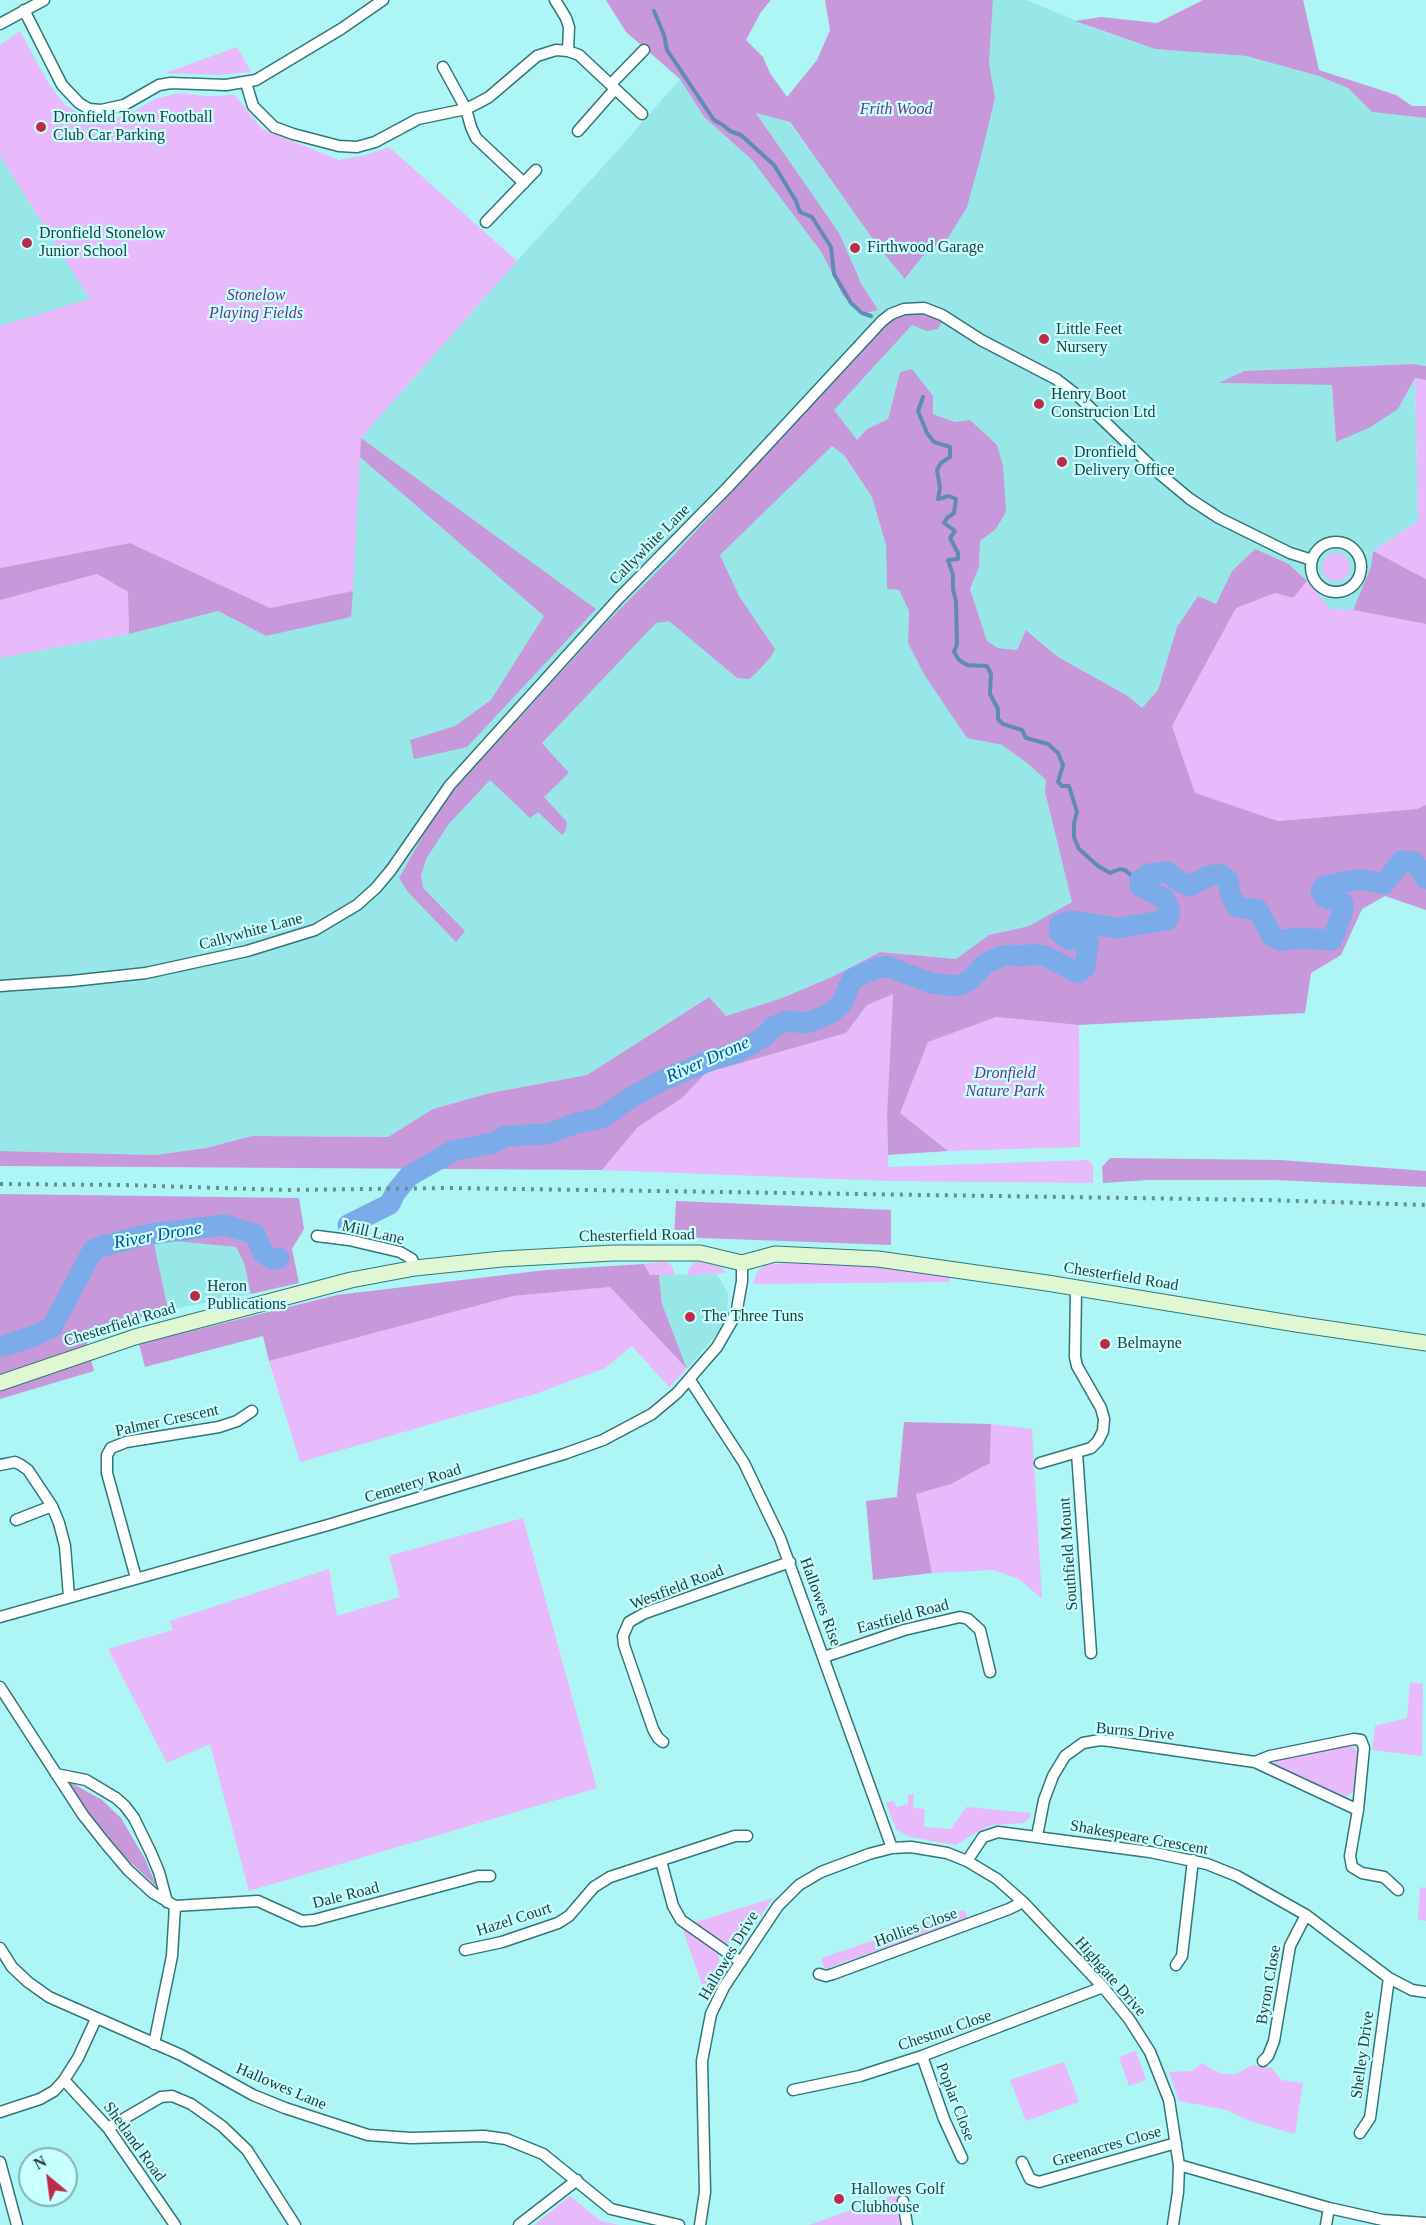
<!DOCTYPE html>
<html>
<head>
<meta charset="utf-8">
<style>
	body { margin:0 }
	#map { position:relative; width:1426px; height:2225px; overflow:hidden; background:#aef5f5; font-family:"Times New Roman",serif }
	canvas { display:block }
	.north { position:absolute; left:18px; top:2147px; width:60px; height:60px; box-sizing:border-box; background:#c8ffff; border:2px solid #86b2b2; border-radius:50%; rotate:331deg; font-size:16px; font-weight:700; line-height:24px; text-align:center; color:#233f3f }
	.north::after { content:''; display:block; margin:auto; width:21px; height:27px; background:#bd2c46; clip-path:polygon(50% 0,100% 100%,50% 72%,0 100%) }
</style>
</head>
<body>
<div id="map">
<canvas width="1426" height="2225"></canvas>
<div class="north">N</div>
</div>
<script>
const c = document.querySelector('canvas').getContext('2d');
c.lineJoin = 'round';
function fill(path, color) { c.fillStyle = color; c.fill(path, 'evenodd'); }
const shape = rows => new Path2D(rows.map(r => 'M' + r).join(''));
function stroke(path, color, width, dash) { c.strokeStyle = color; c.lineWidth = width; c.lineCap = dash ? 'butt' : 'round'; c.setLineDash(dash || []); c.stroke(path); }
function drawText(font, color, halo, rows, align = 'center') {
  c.font = font + ' "Times New Roman",serif'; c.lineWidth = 4.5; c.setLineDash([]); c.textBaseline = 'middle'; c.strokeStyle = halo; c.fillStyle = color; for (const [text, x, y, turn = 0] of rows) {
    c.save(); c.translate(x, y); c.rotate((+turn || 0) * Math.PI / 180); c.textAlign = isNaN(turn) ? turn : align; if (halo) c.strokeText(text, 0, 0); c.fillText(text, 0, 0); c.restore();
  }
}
fill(shape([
	[993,0,1027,0,1093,28,1155,49,1246,56,1319,76,1348,88,1372,112,1426,118,1426,366,1413,364,1244,371,1221,383,1332,385,1336,442,1398,409,1415,378,1418,521,1373,551,1370,573,1353,610,1329,609,1300,573,1289,564,1255,549,1232,571,1216,605,1198,596,1177,627,1158,690,1142,709,1128,696,1058,657,1027,630,1017,650,998,648,987,641,970,589,979,567,980,541,996,529,1006,512,1005,498,955,422,933,414,900,372,888,419,867,429,844,454,872,497,886,545,887,588,899,590,909,611,908,643,967,738,1002,745,1027,763,1046,780,1045,792,1073,902,1029,926,989,935,956,959,880,952,832,977,782,998,726,1016,708,997,587,1075,490,1093,433,1109,388,1137,252,1136,206,1148,155,1155,0,1151,0,658,129,634,218,611,266,636,361,438,517,261,619,149,680,79,704,117,752,160,822,253,843,296,866,313,877,310,804,183,756,112,789,122,879,248,906,279,929,248,945,242,995,98,989,63],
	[0,156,90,299,0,326],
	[152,1239,236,1247,244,1263,251,1294,168,1310],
	[717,1274,728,1294,727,1322,687,1369,662,1304,659,1275]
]), '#98e7e8');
fill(shape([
	[20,31,49,84,65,105,87,118,109,121,131,113,155,99,179,93,204,96,235,95,262,129,339,160,366,155,389,147,517,261,361,438,353,591,270,608,130,543,0,568,0,326,90,299,0,156,0,45],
	[237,47,251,72,217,75,165,73],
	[1415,378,1426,380,1426,579,1373,551,1418,521],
	'1322 567a14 14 0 1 1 28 0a14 14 0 1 1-28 0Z',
	[97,574,128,592,129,634,0,658,0,600],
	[1307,581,1330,609,1353,610,1426,624,1426,805,1417,809,1278,821,1195,794,1172,726,1236,608,1275,593,1293,598],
	[893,993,887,1115,888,1167,1088,1160,1093,1166,1093,1183,888,1181,602,1170,638,1127,682,1098,706,1073,846,1033,867,1005],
	[996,1017,1079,1025,1080,1147,948,1151,900,1113,928,1042],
	[666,1261,672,1266,675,1275,650,1275,644,1264],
	[697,1261,720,1267,727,1273,687,1275,690,1267],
	[805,1261,880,1267,950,1277,949,1282,753,1284,757,1272,764,1265],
	[610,1287,687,1369,669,1387,632,1346,605,1368,535,1394,300,1462,269,1361,513,1296],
	[991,1424,1032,1429,1042,1599,1019,1579,993,1570,932,1573,916,1494,951,1484,990,1463],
	[523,1518,597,1788,249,1891,210,1744,167,1763,108,1649,173,1630,170,1621,329,1569,337,1616,400,1597,389,1556],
	[1410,1682,1423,1684,1422,1756,1372,1750,1375,1726,1407,1718],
	[1345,1746,1353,1746,1359,1754,1355,1790,1346,1797,1339,1796,1272,1765,1273,1761,1277,1760],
	[914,1793,913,1808,925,1809,924,1827,951,1829,966,1807,1031,1813,1030,1818,1023,1823,992,1825,973,1834,956,1845,909,1837,896,1829,886,1803,893,1801,897,1807,908,1804,908,1796],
	[1420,1887,1426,1888,1426,1921,1418,1920],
	[773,1898,744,1940,727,1943,718,1955,722,1975,708,2002,683,1930,696,1922],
	[964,1910,968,1918,825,1969,821,1958],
	[1136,2051,1146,2080,1129,2086,1119,2057],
	[1064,2062,1079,2102,1026,2121,1010,2080],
	[1202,2063,1221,2074,1236,2074,1253,2065,1272,2068,1281,2080,1303,2083,1295,2134,1247,2120,1227,2110,1179,2101,1169,2072,1192,2071],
	[896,2194,902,2225,809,2225],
	[570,2196,601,2221,619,2225,534,2225]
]), '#e8bafb');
fill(shape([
	[606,0,771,0,761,12,746,40,763,57,770,73,787,97,817,60,830,30,825,0,993,0,989,63,995,98,981,156,967,207,945,243,929,248,905,279,879,248,790,122,756,113,839,233,861,283,878,310,866,313,843,296,822,253,752,160,704,117,680,79,626,32],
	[1203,0,1303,0,1319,70,1396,95,1412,106,1426,106,1426,118,1372,112,1348,88,1319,76,1246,56,1155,49,1075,21,1101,17,1157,23],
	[920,310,942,321,938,329,927,331,912,325,834,410,857,440,867,429,888,419,900,372,912,369,933,396,933,414,955,422,970,420,997,445,1003,466,1006,512,996,529,980,541,979,567,970,589,987,641,998,648,1017,650,1026,630,1058,657,1128,696,1142,708,1158,690,1177,627,1198,596,1216,604,1232,571,1255,549,1289,564,1307,581,1293,598,1275,593,1236,608,1172,726,1195,793,1278,821,1417,809,1426,805,1426,910,1385,896,1362,909,1341,955,1311,973,1305,1013,1079,1025,996,1017,928,1042,900,1113,948,1151,888,1155,887,1115,893,994,867,1005,846,1033,706,1073,682,1098,638,1127,602,1170,0,1166,0,1151,155,1155,206,1148,252,1136,388,1137,433,1109,490,1093,587,1075,709,997,726,1016,782,998,832,977,880,952,956,959,989,935,1029,926,1072,902,1045,792,1046,780,1027,763,1002,745,967,738,925,676,908,643,909,611,899,590,887,589,886,545,872,497,844,455,832,446,720,555,739,596,775,649,770,658,756,673,749,679,737,678,669,621,656,623,542,743,569,773,544,797,567,822,566,830,562,835,538,812,530,818,490,780,448,825,426,859,421,876,423,888,465,931,456,942,408,892,399,878,425,832,454,790,607,622,675,554,887,324,901,315],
	[1413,364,1426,366,1426,380,1415,378,1398,409,1369,428,1336,442,1332,385,1219,383,1244,371],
	[361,438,596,609,467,747,414,759,410,740,455,726,491,700,544,616,360,457],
	[130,543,270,608,353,591,351,617,266,636,218,611,129,634,128,592,97,574,0,600,0,568],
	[1373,551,1426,579,1426,624,1353,610,1371,567],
	[1110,1158,1281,1160,1426,1171,1426,1187,1274,1180,1149,1180,1103,1183,1102,1167],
	[0,1194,299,1198,304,1229,292,1249,299,1283,251,1294,244,1263,236,1247,153,1239,168,1310,133,1319,85,1336,94,1371,0,1399],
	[676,1201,891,1210,891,1245,674,1237],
	[644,1264,650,1275,659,1275,662,1304,687,1369,610,1287,513,1296,269,1361,263,1336,145,1367,139,1344,337,1295,546,1270],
	[904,1422,991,1424,990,1463,951,1484,916,1494,932,1573,873,1580,866,1501,897,1497],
	[70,1782,102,1800,121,1818,145,1859,157,1887,125,1857,96,1824,68,1785]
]), '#c799da');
stroke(shape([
	[654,11,664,35,667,50,714,120,723,125,730,131,741,135,774,165,796,201,800,212,812,217,831,247,834,274,851,303,862,313,871,316],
	[923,397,918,411,927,433,934,442,950,447,950,457,941,463,937,470,940,488,938,499,949,496,956,499,954,513,947,518,944,523,955,531,950,538,958,553,958,559,948,560,953,575,953,589,956,601,957,644,954,652,959,660,967,665,987,666,991,674,990,694,998,709,998,719,1003,724,1022,730,1026,738,1048,744,1058,753,1063,765,1058,782,1062,786,1069,786,1077,812,1074,823,1074,837,1079,849,1098,866,1110,873,1120,869,1125,870,1132,876,1140,880]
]), '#618bb7', 4);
stroke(shape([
	[348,1225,390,1204,395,1193,409,1176,453,1151,493,1143,506,1136,547,1134,577,1123,602,1118,630,1098,661,1081,711,1060,736,1053,764,1037,773,1027,786,1021,806,1023,818,1019,832,1012,842,1003,852,979,875,969,886,966,931,983,957,986,969,981,986,963,1000,957,1008,955,1023,956,1035,954,1047,957,1078,973,1085,967,1088,942,1068,939,1059,932,1060,924,1070,921,1119,928,1167,920,1170,912,1165,899,1140,886,1140,880,1148,874,1168,872,1177,880,1189,886,1211,875,1222,875,1228,880,1231,896,1237,907,1258,910,1272,936,1282,941,1297,938,1332,940,1343,910,1343,903,1325,898,1321,891,1324,886,1360,879,1384,884,1402,861,1414,862,1426,879],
	[0,1347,32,1337,52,1327,93,1250,107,1245,149,1234,225,1225,255,1234,263,1253,272,1259,279,1258]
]), '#7cabea', 21);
const minor = shape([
	[555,0,566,18,569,27,568,51],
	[24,10,62,85,79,103,89,109,101,110,124,105,159,85,171,83,226,85,256,80,341,29,383,0],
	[0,24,44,0],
	[443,67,466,109,471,127,476,138,524,183],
	[246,83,253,106,274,127,293,134,339,146,357,147,375,142,418,119,466,109,478,103,489,97,537,56,556,50,568,51,579,55,642,114],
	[611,84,644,50],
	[578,131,615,89],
	[486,222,536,170],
	'1311 567a25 25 0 1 1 50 0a25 25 0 1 1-50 0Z',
	[0,986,72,981,146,973,247,951,315,930,357,905,376,888,391,870,450,785,619,598,728,487,882,321,891,314,904,309,924,308,942,315,981,340,1056,379,1078,396,1155,470,1190,499,1219,518,1290,553,1312,560],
	[317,1236,349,1240,400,1252,412,1259,415,1268],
	[690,1380,744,1463,780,1538,892,1848],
	[1077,1453,1091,1653],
	[1040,1463,1091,1448,1098,1441,1103,1431,1104,1419,1101,1408,1077,1366,1075,1357,1076,1288],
	[0,1465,15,1462,21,1465,28,1470,52,1506,59,1523,65,1546,69,1597],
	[16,1520,52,1506],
	[136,1578,107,1473,107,1455,111,1448,126,1442,219,1427,237,1421,252,1411],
	[0,1617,328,1525,564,1454,603,1440,652,1414,677,1393,717,1347,732,1321,737,1309,742,1281,742,1263],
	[824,1657,904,1630,960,1617,968,1619,980,1630,990,1672],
	[0,1687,83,1815,106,1844,128,1870,153,1893,175,1906,258,1901,302,1921,314,1920,478,1876,490,1876],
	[663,1742,658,1738,653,1729,624,1645,623,1636,629,1622,645,1613,790,1562],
	[1255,1762,1270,1756,1354,1739,1361,1740,1364,1748,1358,1810],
	[56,1774,86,1780,116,1798,125,1806,134,1818,151,1853,159,1872,167,1902],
	[1037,1836,1044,1800,1053,1776,1065,1756,1083,1743,1100,1740,1110,1741,1255,1762,1358,1810,1350,1856,1352,1867,1362,1873,1384,1877,1398,1890],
	[661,1861,673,1906,681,1920,741,1962],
	[967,1861,983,1837,998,1832,1150,1852,1207,1864,1237,1876,1306,1915,1389,1978,1412,1990,1426,1992],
	[0,1948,12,1967,28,1982,49,1997,181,2055,253,2095,285,2108,368,2135,411,2138,484,2136,506,2139,543,2154,611,2209,679,2225],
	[465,1950,502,1942,558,1923,569,1916,594,1887,610,1877,735,1836,747,1836],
	[1176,1965,1182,1956,1193,1860],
	[819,1974,826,1976,833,1974,1009,1909,1023,1902],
	[154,2044,172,1956,175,1906],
	[922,2056,944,2119,962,2158],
	[1263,2061,1268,2056,1274,2041,1290,1946,1306,1915],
	[64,2080,108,2128,175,2225],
	[793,2090,860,2076,922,2056,1103,1987],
	[0,2112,40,2099,54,2091,64,2080,78,2058,96,2019],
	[108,2128,161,2097,172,2096,191,2104,222,2126,247,2150,295,2225],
	[1360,2133,1370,2118,1389,1978],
	[0,2162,17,2225],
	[1022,2162,1030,2179,1039,2182,1176,2143],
	[1179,2165,1329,2208,1383,2220,1426,2223],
	[903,2201,907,2225],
	[519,2225,577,2180],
	[700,2225,705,2192,702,2061,711,2014,724,1987,778,1906,799,1885,821,1872,869,1854,892,1848,911,1847,947,1853,967,1861,997,1879,1023,1902,1103,1987,1129,2019,1150,2052,1169,2100,1179,2165,1178,2192,1173,2225],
	[1326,2225,1329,2208]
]);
const secondary = shape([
	[0,1383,135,1337,351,1280,415,1268,502,1259,613,1253,700,1253,742,1263,775,1254,878,1259,1047,1283,1296,1324,1426,1343]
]);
stroke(minor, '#317778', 13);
stroke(secondary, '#317778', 17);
stroke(minor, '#fff', 10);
stroke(secondary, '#dff8d3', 15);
stroke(shape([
	[0,1184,124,1185,286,1190,450,1188,1266,1200,1426,1205]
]), '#629191', 4, [3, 6]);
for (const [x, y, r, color] of [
	[41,127,6,"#bd2c46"],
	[27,243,6,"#bd2c46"],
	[855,248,6,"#bd2c46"],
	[1044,339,6,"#bd2c46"],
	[1039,404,6,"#bd2c46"],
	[1062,462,6,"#bd2c46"],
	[195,1296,6,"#bd2c46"],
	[690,1317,6,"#bd2c46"],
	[1105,1344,6,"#bd2c46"],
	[839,2199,6,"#bd2c46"]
]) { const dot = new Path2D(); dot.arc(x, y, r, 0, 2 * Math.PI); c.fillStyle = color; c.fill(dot); stroke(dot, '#c8ffff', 2); }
drawText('italic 16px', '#6f3684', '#c8ffff', [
	["Frith Wood",896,110],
	["Stonelow",256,296],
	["Playing Fields",256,314],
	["Dronfield",1005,1074],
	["Nature Park",1005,1092]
]);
drawText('16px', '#233f3f', '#c8ffff', [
	["Dronfield Town Football",53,118],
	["Club Car Parking",53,136],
	["Dronfield Stonelow",39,234],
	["Junior School",39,252],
	["Firthwood Garage",867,248],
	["Little Feet",1056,330],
	["Nursery",1056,348],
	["Henry Boot",1051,395],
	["Construcion Ltd",1051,413],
	["Dronfield",1074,453],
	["Delivery Office",1074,471],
	["Heron",207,1287],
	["Publications",207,1305],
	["The Three Tuns",702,1317],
	["Belmayne",1117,1344],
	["Hallowes Golf",851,2190],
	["Clubhouse",851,2208]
], 'left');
drawText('16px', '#233f3f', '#c8ffff', [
	["Callywhite Lane",650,545,-45],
	["Callywhite Lane",251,932,-15],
	["Mill Lane",373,1233,13],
	["Chesterfield Road",637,1236,-1],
	["Chesterfield Road",1121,1277,9],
	["Chesterfield Road",120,1325,-17],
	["Palmer Crescent",167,1421,-12],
	["Cemetery Road",413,1484,-17],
	["Southfield Mount",1069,1554,-94],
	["Westfield Road",677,1588,-21],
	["Hallowes Rise",820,1602,70],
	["Eastfield Road",903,1617,-15],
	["Burns Drive",1135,1732,5],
	["Shakespeare Crescent",1139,1838,10],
	["Dale Road",346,1896,-14],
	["Hazel Court",514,1920,-18],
	["Hollies Close",916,1928,-20],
	["Hallowes Drive",729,1956,-59],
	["Highgate Drive",1110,1977,49],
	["Byron Close",1269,1985,-80],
	["Chestnut Close",945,2031,-19],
	["Shelley Drive",1363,2055,-82],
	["Hallowes Lane",281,2087,23],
	["Poplar Close",955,2102,69],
	["Shetland Road",134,2142,54],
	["Greenacres Close",1107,2147,-16]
]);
drawText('italic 18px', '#094a93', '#c8ffff', [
	["River Drone",708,1060,-24],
	["River Drone",158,1236,-10]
]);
</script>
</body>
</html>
